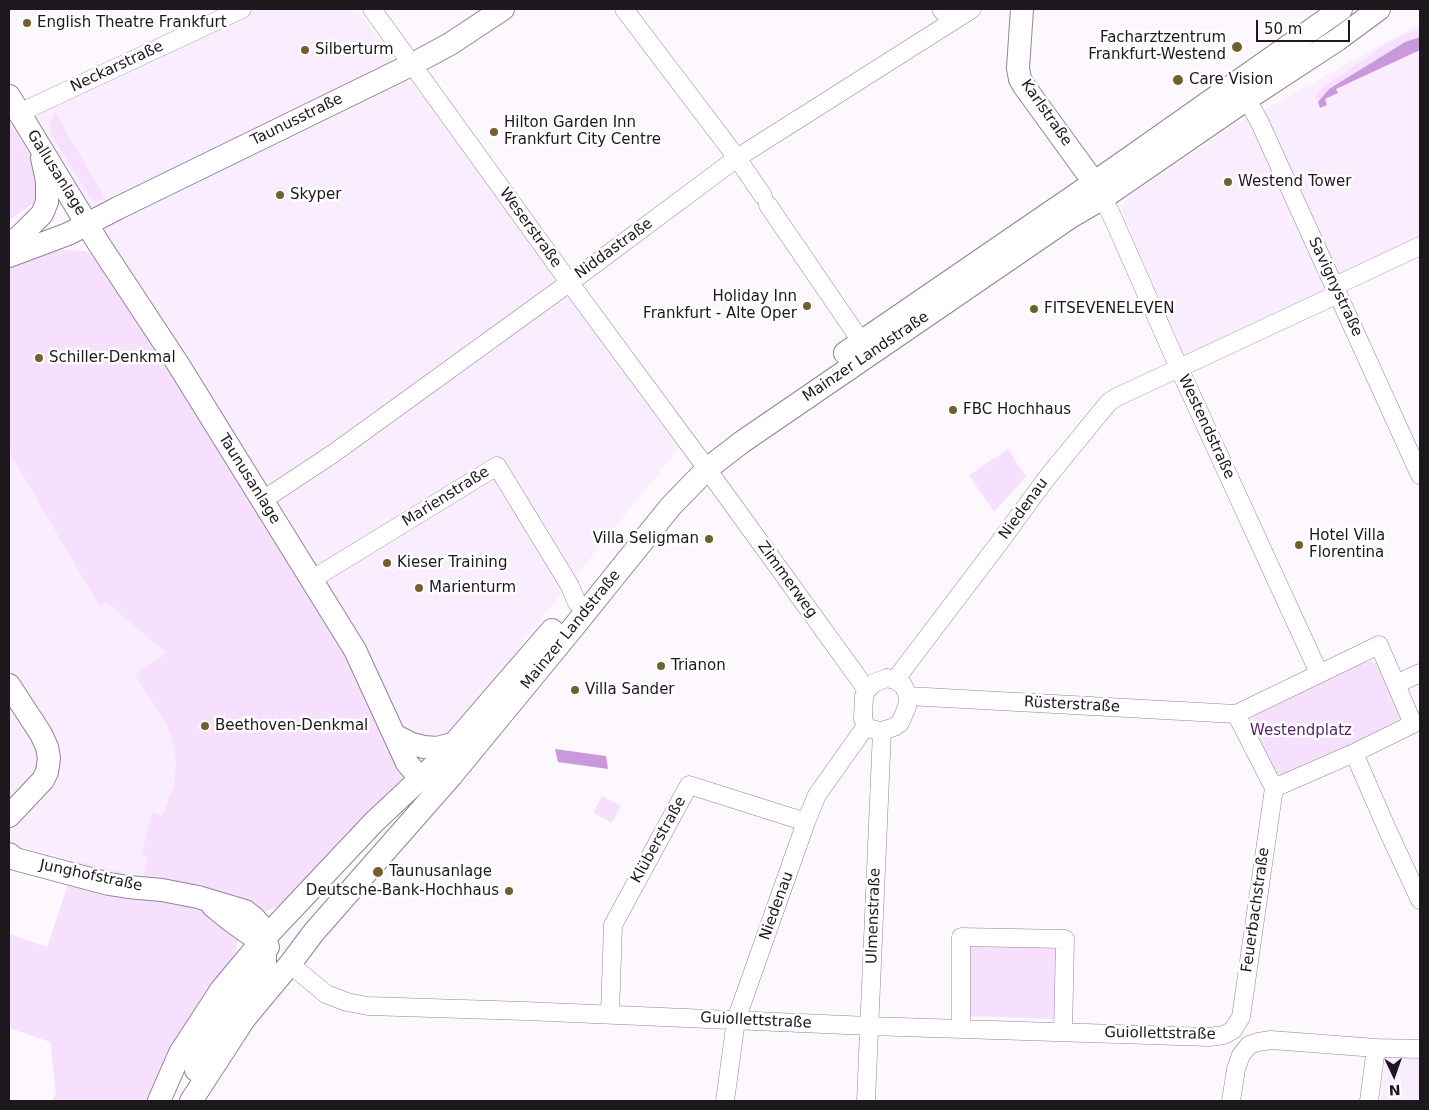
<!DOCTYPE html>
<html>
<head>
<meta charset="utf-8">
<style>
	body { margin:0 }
	#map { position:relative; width:1429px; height:1110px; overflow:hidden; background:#fcf8fe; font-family:"DejaVu Sans",sans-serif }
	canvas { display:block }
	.frame { position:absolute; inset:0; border:10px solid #1c181d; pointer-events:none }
	.north { position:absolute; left:1369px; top:1050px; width:50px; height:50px; -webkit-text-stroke:4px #fff; paint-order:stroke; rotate:177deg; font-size:14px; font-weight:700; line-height:20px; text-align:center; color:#1c181d }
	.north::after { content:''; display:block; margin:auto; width:18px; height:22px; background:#1c181d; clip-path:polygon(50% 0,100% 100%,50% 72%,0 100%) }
	.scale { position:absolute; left:1256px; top:20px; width:94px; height:22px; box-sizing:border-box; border:2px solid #1c181d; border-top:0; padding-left:6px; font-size:15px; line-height:18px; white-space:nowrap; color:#1c181d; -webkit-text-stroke:4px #fff; paint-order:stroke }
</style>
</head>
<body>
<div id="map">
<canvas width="1429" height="1110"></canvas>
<div class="frame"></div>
<div class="north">N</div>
<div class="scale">50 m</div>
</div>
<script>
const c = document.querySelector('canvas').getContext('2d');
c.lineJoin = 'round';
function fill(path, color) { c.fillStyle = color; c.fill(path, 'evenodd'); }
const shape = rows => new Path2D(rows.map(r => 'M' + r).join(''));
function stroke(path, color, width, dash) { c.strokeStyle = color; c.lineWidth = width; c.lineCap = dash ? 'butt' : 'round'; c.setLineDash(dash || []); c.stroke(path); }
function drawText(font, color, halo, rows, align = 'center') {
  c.font = font + ' "DejaVu Sans",sans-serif'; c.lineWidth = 5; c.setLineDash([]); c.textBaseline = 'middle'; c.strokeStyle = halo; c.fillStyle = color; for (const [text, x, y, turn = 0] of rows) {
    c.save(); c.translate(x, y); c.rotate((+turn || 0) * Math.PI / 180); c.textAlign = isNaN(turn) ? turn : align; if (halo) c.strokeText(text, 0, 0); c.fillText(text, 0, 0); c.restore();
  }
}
fill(shape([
	[257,9,357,9,381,43,402,80,414,84,677,447,676,452,518,647,529,656,420,778,21,114],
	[1420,25,1420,237,1323,282,1324,291,1191,355,1181,353,1178,350,1122,209,1128,197,1231,127,1275,104,1407,30],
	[9,452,100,606,106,602,166,653,134,674,161,715,170,732,174,747,176,761,174,785,162,816,152,812,141,856,148,858,143,878,9,845],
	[1393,1057,1420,1058,1420,1101,1380,1101,1385,1064,1387,1060]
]), '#faedff');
fill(shape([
	[1420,29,1420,37,1405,42,1329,89,1318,102,1315,97,1321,89,1380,48,1403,35],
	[55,112,106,200,95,201,90,198,51,133,50,122],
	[9,122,44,178,45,195,9,220],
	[32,248,86,251,117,275,348,653,407,779,304,896,242,921,229,981,159,1101,52,1101,56,1093,50,1042,9,1028,9,934,47,947,76,861,143,878,148,858,141,856,152,812,162,816,174,785,176,761,174,747,170,732,161,715,134,674,166,653,106,602,100,607,9,452,9,257],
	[1008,449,1026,477,994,512,969,475],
	[1370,661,1377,663,1382,666,1403,715,1399,724,1284,776,1273,772,1251,726,1252,719,1255,713,1261,709,1364,662],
	[602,796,621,806,612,823,593,813],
	[970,942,1057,944,1055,1019,968,1016]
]), '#f6e0fe');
fill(shape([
	[1420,37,1420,50,1336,89,1338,93,1325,99,1327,105,1320,108,1318,102,1329,89,1405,42],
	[555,749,606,756,608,769,558,762]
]), '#ca99dc');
const minor = shape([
	[372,9,569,282,699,458,867,690],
	[624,9,737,158,763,196],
	[941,9,952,22],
	[1247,99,1260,123,1420,475],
	[19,113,242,9],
	[1097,187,1112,216,1179,368,1319,673],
	[768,205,861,341],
	[1335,286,1420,246],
	[263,500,334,453,584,272,737,158,972,9],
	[311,580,497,466,570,586,577,603],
	[887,678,895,680,903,685,908,696,907,707,900,723,894,727,882,731,871,729,866,726,863,719,864,696,867,690,874,683,887,678],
	[895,680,999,543,1046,479,1109,402,1117,397,1338,294],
	[1396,684,1420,673],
	[908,696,1236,714,1379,645,1413,724,1354,753,1274,788],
	[1236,714,1274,788],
	[1354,753,1387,829,1420,900],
	[290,964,326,994,347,1002,368,1006,525,1011,869,1026,1209,1037,1224,1035,1233,1030,1241,1017,1274,788],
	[610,1014,613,925,689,785,806,822],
	[961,1028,961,937,1065,939,1063,1032],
	[725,1101,736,1020,806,822,817,795,866,726],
	[866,1101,882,731],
	[1231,1101,1236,1069,1241,1055,1249,1045,1258,1042,1271,1040,1376,1048,1420,1049],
	[1369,1101,1376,1048]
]);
const major = shape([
	[1022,9,1018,68,1020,79,1024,86,1093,181],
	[9,96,99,244,178,364,355,650,407,763,420,778],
	[9,245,20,236,42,214,47,202,47,181,42,158],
	[9,256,68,234,118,208,413,64,450,44,503,9],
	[845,353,1118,166,1341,9],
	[9,685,41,734,47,747,49,758,47,772,43,780,9,816],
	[394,735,412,744,424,747,437,748,456,743],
	[9,854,15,859,109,884,128,887,162,890,198,897,245,911,254,918,261,926,265,937,265,963,262,969,217,1030,196,1070],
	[213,906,230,920,268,947],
	[159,1101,180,1053,221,990,261,942,374,822,438,762,552,630],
	[191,1101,245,1018,290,964,314,932,452,775,572,629,671,506,707,469,742,442,1072,216,1103,198,1247,99,1337,40,1379,9]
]);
stroke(minor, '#908594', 19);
stroke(major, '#908594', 24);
stroke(minor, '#fff', 18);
stroke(major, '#fff', 22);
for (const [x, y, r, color] of [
	[27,23,5,"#735e2e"],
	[1237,47,6,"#735e2e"],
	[305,50,5,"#735e2e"],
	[1178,80,6,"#735e2e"],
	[494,132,5,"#735e2e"],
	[1228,182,5,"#735e2e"],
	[280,195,5,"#735e2e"],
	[807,306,5,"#735e2e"],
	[1034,309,5,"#735e2e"],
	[39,358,5,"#735e2e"],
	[953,410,5,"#735e2e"],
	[709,539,5,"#735e2e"],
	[1299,545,5,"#735e2e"],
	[387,563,5,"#735e2e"],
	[419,588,5,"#735e2e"],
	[661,666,5,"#735e2e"],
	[575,690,5,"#735e2e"],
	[205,726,5,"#735e2e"],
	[378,872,6,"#735e2e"],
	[509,891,5,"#735e2e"]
]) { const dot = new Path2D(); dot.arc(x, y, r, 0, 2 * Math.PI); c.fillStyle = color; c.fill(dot); stroke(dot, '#fff', 2); }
drawText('15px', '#1c181d', '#fff', [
	["English Theatre Frankfurt",37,23],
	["Facharztzentrum",1226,38,"right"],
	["Frankfurt-Westend",1226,55,"right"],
	["Silberturm",315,50],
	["Care Vision",1189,80],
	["Hilton Garden Inn",504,123],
	["Frankfurt City Centre",504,140],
	["Westend Tower",1238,182],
	["Skyper",290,195],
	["Holiday Inn",797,297,"right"],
	["Frankfurt - Alte Oper",797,314,"right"],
	["FITSEVENELEVEN",1044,309],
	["Schiller-Denkmal",49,358],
	["FBC Hochhaus",963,410],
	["Hotel Villa",1309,536],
	["Florentina",1309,553],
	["Villa Seligman",699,539,"right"],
	["Kieser Training",397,563],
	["Marienturm",429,588],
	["Trianon",671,666],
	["Villa Sander",585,690],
	["Beethoven-Denkmal",215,726],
	["Taunusanlage",389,872],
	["Deutsche-Bank-Hochhaus",499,891,"right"]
], 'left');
drawText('15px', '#1c181d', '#fff', [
	["Neckarstraße",117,67,-25],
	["Karlstraße",1046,113,55],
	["Taunusstraße",297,120,-26],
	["Gallusanlage",56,173,58],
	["Weserstraße",530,228,54],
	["Niddastraße",614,249,-36],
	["Savignystraße",1335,287,65],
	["Mainzer Landstraße",866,357,-34],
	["Westendstraße",1206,427,65],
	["Taunusanlage",249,479,58],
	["Marienstraße",446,497,-32],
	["Niedenau",1024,509,-54],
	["Zimmerweg",787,580,54],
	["Mainzer Landstraße",571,630,-51],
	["Rüsterstraße",1072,705,3],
	["Klüberstraße",659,840,-61],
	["Junghofstraße",91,876,12],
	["Niedenau",777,906,-70],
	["Feuerbachstraße",1256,910,-82],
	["Ulmenstraße",874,916,-88],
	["Guiollettstraße",756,1021,3],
	["Guiollettstraße",1160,1034,1]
]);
drawText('15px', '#591d6c', '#fff', [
	["Westendplatz",1301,731]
]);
</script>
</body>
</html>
